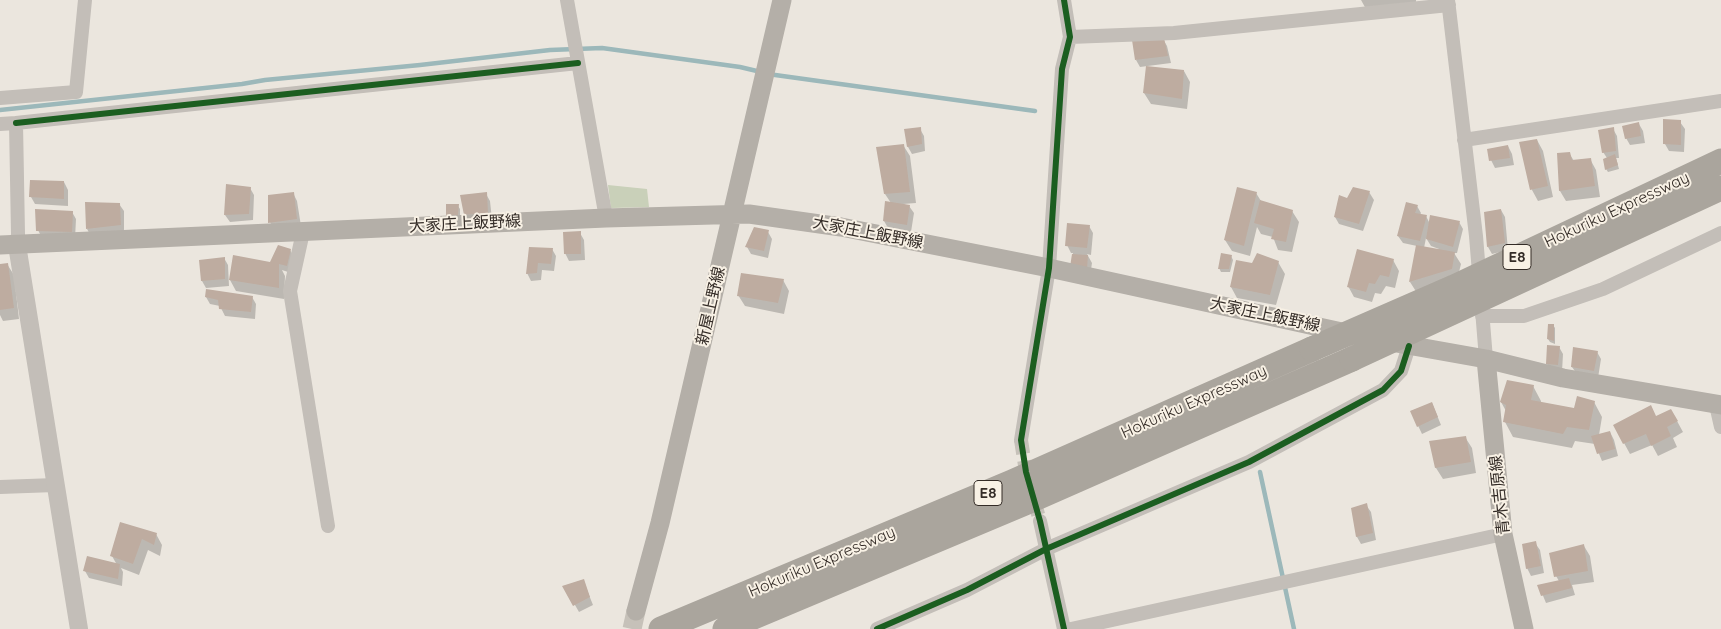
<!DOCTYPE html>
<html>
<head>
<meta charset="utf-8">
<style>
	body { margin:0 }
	canvas { display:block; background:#ebe6de }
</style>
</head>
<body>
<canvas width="1721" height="629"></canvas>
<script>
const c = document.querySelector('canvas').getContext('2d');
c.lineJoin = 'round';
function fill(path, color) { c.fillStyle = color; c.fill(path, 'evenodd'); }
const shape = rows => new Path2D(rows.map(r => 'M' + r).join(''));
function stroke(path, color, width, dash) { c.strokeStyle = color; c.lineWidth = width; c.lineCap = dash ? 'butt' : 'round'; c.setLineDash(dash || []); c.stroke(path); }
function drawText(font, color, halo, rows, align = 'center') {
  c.font = font + ' Quicksand,"Noto Sans JP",sans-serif'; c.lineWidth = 4; c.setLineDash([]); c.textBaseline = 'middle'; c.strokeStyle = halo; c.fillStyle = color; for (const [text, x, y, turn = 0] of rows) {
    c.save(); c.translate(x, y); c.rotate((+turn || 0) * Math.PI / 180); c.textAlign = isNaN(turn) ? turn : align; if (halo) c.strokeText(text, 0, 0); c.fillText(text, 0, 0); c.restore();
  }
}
fill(shape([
	[608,185,647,189,649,207,611,208]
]), '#c9d0b9');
fill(shape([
	[1361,0,1416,0,1416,7,1366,9],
	[1163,39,1167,46,1171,63,1140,67,1136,60],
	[1184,71,1190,82,1187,109,1151,104,1144,93],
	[1680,122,1685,129,1684,152,1669,151,1665,144],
	[1639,124,1643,131,1645,143,1630,145,1626,138],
	[920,129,924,136,925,151,912,154,908,147,905,130],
	[1613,129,1617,136,1619,158,1616,158,1619,169,1608,172,1606,169,1607,158,1603,152],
	[1537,140,1543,151,1553,197,1538,201,1532,190],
	[903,145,910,156,916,203,903,204,909,206,914,213,911,232,888,228,884,221,891,203,885,194],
	[1508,146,1512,154,1514,165,1495,168,1491,160],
	[1569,153,1574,161,1590,159,1596,170,1600,197,1566,201,1560,191],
	[32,181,64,182,68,190,68,206,35,204,31,197],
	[250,188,254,195,253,220,230,222,225,215],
	[1369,192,1374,200,1363,231,1339,224,1335,217,1348,200],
	[293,193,297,201,301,226,274,229,270,222],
	[1256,193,1261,201,1292,211,1299,222,1292,252,1278,250,1273,237,1261,234,1257,227,1250,256,1232,251,1225,240],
	[486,194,490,201,492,220,469,222,465,215],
	[119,204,124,211,124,232,91,236,87,229],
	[458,206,460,209,460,218,450,218],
	[1417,206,1421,213,1420,215,1426,216,1430,224,1459,222,1463,229,1457,253,1454,253,1461,264,1457,280,1417,293,1410,282,1417,246,1403,243,1398,236],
	[1426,238,1431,246,1439,249,1439,250,1424,248],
	[1501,210,1505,217,1508,250,1492,254,1488,247],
	[72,212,76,219,75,239,42,238,38,230],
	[1089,226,1093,233,1091,255,1087,254,1092,263,1090,276,1071,267,1073,253,1071,253,1067,245],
	[768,232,772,239,768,258,751,254,747,247],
	[580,233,584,240,585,260,569,261,565,253],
	[552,249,556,256,554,271,542,270,541,280,531,281,527,273],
	[290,250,294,257,291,273,282,270,285,276,284,299,236,291,230,280,273,264],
	[1231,256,1233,260,1230,272,1221,272,1219,268],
	[224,258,228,265,229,286,206,288,202,281,200,261],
	[1393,260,1399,271,1395,288,1386,286,1381,294,1375,293,1372,302,1354,297,1348,286],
	[1237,262,1253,265,1278,262,1285,274,1276,305,1237,298,1231,287],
	[7,264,14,275,19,319,3,321,0,315,0,265],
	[783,280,789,291,784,314,745,306,738,295],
	[206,297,252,297,256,304,255,319,225,316,220,306,210,304],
	[1553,325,1555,328,1555,344,1550,342,1548,339],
	[1559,347,1563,354,1562,372,1551,371,1547,364],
	[1597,352,1601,359,1598,378,1577,374,1572,367],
	[1533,386,1541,401,1541,403,1575,410,1594,402,1602,417,1599,435,1610,432,1614,440,1618,456,1602,461,1595,444,1575,441,1572,448,1513,437,1505,422,1506,411,1501,402],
	[1432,403,1441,425,1422,434,1411,411],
	[1671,410,1683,432,1673,438,1677,447,1658,456,1652,445,1630,454,1624,443,1656,417],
	[1465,437,1472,448,1476,473,1443,479,1436,468,1431,442],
	[1366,505,1371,512,1376,540,1361,544,1357,537,1353,509],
	[121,523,156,534,162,545,160,556,148,550,139,575,121,568,123,572,122,586,89,578,85,571,117,565,112,556],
	[1535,543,1540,550,1544,573,1531,576,1527,568],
	[1584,546,1590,556,1594,582,1572,585,1575,595,1546,603,1539,586,1559,581,1556,576],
	[583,580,593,605,579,612,564,586]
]), '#0003');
stroke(shape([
	[768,74,1035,111],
	[0,110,242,84,265,80,420,65,550,50,602,48,740,67,761,72],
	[1260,472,1294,629]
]), '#9cb8ba', 4.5);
fill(shape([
	[1164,38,1168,56,1135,60,1132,40],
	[1146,66,1184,70,1182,99,1143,93],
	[1663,119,1681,120,1681,145,1663,144],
	[1639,122,1641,136,1625,139,1622,126],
	[921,127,922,144,907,147,904,129],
	[1614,127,1616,151,1602,153,1598,130],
	[1537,139,1548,186,1530,190,1519,142],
	[904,144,910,192,884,194,876,147],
	[1508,145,1510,158,1489,161,1487,149],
	[1570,152,1572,160,1591,158,1595,186,1559,191,1557,153],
	[1615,154,1618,165,1605,170,1603,159],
	[30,180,64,181,64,199,29,197],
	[226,184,251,187,249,214,224,215],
	[1237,187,1257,192,1244,246,1224,240],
	[1353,187,1370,191,1359,224,1334,217,1339,195,1347,198],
	[294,192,297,219,268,223,268,195],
	[487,192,488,213,464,215,460,195],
	[1260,200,1293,210,1286,242,1271,239,1274,229,1254,223],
	[885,201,910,205,907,225,883,221],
	[85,202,120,203,121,225,86,229],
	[1406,202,1418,205,1415,213,1427,215,1420,241,1397,236],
	[446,204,459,204,458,215,446,216],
	[35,209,73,211,72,232,36,231],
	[1501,209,1505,243,1487,247,1484,212],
	[1430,215,1460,221,1453,247,1426,239],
	[1067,223,1090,225,1087,248,1065,246],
	[754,227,769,230,764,251,745,247],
	[581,231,581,254,564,254,563,232],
	[278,245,291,249,287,266,279,264,279,288,229,280,233,255,270,262],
	[1416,245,1455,252,1452,269,1409,282],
	[529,247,553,248,551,264,538,263,537,273,526,274],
	[1357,249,1394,259,1389,277,1380,275,1375,284,1369,283,1366,292,1347,287],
	[1221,253,1232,255,1229,269,1218,269],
	[1257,253,1279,261,1270,295,1230,287,1236,260,1252,263],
	[1072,254,1088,255,1087,269,1070,267],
	[225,257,225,279,201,281,199,260],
	[8,263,14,308,0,310,0,264],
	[741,273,784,279,778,303,737,296],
	[206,289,253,296,251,312,219,309,218,300,205,297],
	[1548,324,1554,324,1554,341,1547,339],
	[1547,345,1560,346,1558,365,1546,364],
	[1573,347,1598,351,1594,371,1571,367],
	[1507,380,1534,385,1531,400,1574,408,1577,396,1595,401,1589,430,1567,427,1563,434,1503,422,1506,405,1500,402],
	[1432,402,1438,417,1417,427,1410,411],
	[1651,405,1656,416,1671,409,1678,421,1667,427,1671,436,1651,446,1646,434,1623,444,1613,425],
	[1610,431,1615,449,1597,454,1591,436],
	[1466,436,1471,462,1435,468,1429,441],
	[1367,503,1373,533,1356,537,1351,508],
	[120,522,157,533,154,545,142,539,133,564,110,556],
	[1536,541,1541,566,1526,569,1522,544],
	[1584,544,1588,571,1554,577,1549,553],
	[87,556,120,564,118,579,83,571],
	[1569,578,1572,588,1541,596,1537,585],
	[584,579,590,597,573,606,562,586]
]), '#beaca0');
stroke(shape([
	[1021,440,1026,472,1040,521]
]), '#c6c1b9', 14, [14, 7]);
stroke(shape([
	[632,629,636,611]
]), '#c6c1b9', 19, [19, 9]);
stroke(shape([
	[567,0,606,218],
	[1448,0,1476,236,1486,359],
	[1070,37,1174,33,1449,5],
	[0,98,76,92,85,0],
	[16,123,578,63],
	[0,124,16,123,18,234,17,245],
	[1464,140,1721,101],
	[303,232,290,291,328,526],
	[1482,316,1524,316,1603,289,1721,233],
	[1716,405,1721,427],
	[1021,440,1049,268,1062,69,1070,37,1064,0],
	[0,487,55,485],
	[1040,521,1064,629],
	[877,629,967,590,1046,549,1249,462,1383,390,1401,371,1409,346],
	[1071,629,1503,534]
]), '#c3beb8', 14);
stroke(shape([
	[17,245,79,629]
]), '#c3beb8', 18);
stroke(shape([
	[0,245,606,218,749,214,841,227,1049,268,1351,334],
	[1385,341,1486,359,1563,378,1721,405],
	[1486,359,1503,534,1524,629],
	[636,611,660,523,782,0]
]), '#b4afa8', 19);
stroke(shape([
	[661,629,1012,482,1312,349],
	[725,629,1025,503,1352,359]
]), '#aaa59d', 25);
stroke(shape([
	[1312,349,1454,287,1721,161],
	[1352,359,1721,188]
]), '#aaa59d', 25);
stroke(shape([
	[1064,0,1070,37,1062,69,1049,268,1021,440,1026,472,1040,521,1064,629],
	[16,123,578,63],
	[877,629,967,590,1046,549,1249,462,1383,390,1401,371,1409,346]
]), '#1b5e20', 6);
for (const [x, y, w] of [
	[1517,257,28],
	[988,493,28]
]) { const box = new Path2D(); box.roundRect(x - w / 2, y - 12.5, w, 25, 4); c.fillStyle = '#f8f1e5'; c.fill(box); stroke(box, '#342c27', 1); }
drawText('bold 15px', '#342c27', null, [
	["E8",1517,257],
	["E8",988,493]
]);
drawText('16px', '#342c27', '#f8f1e5', [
	["Hokuriku Expressway",1617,210,-25],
	["大家庄上飯野線",465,224,-3],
	["大家庄上飯野線",868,233,11],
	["新屋上野線",711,306,-77],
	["大家庄上飯野線",1265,315,12],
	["Hokuriku Expressway",1194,402,-24],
	["青木吉原線",1500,495,-96],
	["Hokuriku Expressway",822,562,-23]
]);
</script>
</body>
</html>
